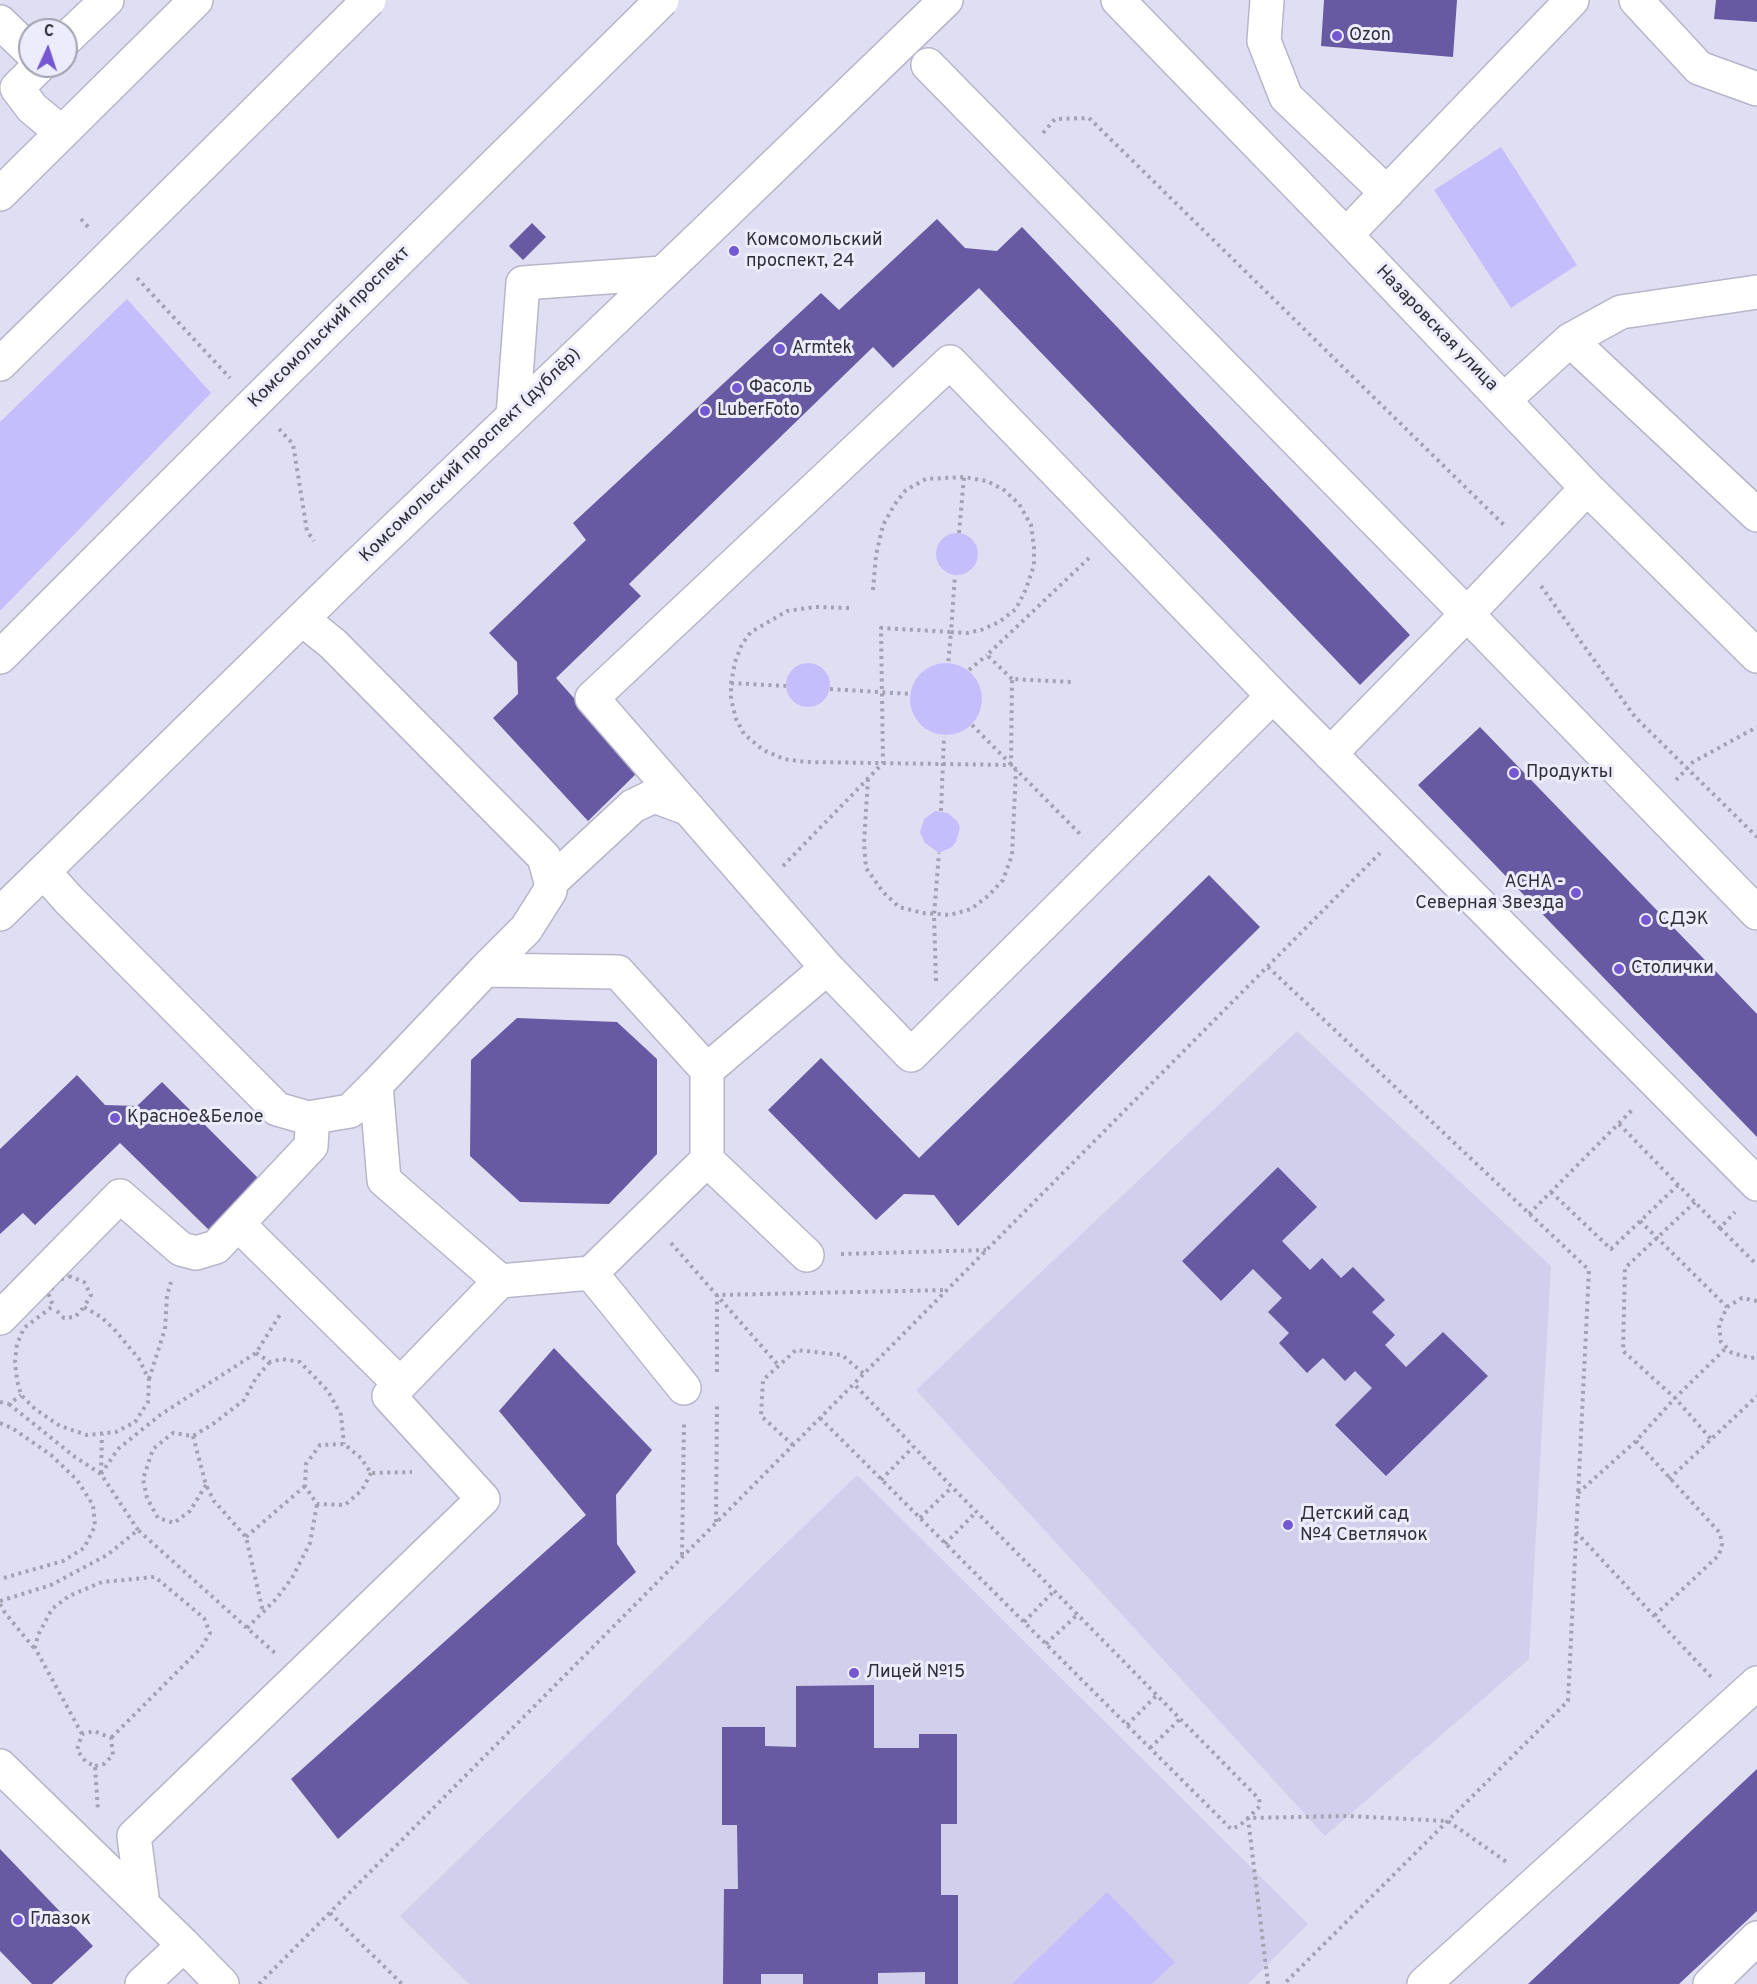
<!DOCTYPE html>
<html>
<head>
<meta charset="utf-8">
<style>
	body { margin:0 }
	#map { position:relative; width:1757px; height:1984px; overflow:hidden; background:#e0def3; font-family:Overpass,sans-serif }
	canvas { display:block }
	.north { position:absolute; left:18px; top:18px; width:60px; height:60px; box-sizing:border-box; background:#edecfd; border:2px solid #a1a0ae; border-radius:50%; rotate:3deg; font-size:16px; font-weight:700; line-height:24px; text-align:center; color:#302f37 }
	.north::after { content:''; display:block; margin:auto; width:21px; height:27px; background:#7458d2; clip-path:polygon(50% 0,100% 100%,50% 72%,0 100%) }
</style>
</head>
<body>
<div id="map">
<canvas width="1757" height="1984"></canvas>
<div class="north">С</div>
</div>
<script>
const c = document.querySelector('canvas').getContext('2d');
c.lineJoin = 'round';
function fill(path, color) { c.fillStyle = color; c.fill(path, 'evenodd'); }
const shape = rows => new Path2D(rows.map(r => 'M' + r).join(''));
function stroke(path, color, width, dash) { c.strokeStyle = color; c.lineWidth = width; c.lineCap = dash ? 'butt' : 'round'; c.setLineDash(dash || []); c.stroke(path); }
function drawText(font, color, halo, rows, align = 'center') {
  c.font = font + ' Overpass,sans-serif'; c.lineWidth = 6; c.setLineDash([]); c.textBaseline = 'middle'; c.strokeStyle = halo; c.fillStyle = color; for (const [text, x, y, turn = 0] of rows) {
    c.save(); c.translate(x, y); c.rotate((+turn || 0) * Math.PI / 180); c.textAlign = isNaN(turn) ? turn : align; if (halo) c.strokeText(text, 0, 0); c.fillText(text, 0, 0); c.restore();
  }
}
fill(shape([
	[1297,1031,1551,1266,1529,1659,1325,1836,916,1390],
	[857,1475,1308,1924,1248,1984,469,1984,400,1916]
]), '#d1cfeb');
fill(shape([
	[1501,147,1577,265,1511,308,1434,190],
	[127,299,211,393,0,611,0,422],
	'936 554a21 21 0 1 1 42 0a21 21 0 1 1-42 0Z',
	'910 699a36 36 0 1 1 72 0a36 36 0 1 1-72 0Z',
	'786 685a22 22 0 1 1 44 0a22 22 0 1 1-44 0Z',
	[935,811,948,813,958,822,960,828,956,842,952,847,939,853,925,843,920,832,924,819],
	[1107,1892,1175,1962,1152,1984,1012,1984]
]), '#c5befc');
fill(shape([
	[1324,0,1457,0,1453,57,1321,46],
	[1716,0,1757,0,1757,22,1714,19],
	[937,219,965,248,997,251,1022,227,1410,635,1360,685,979,288,893,368,873,347,629,584,641,596,556,678,639,771,588,821,493,718,518,694,517,662,489,633,586,540,573,523,821,293,839,310],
	[532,223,546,237,523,260,509,246],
	[1480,727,1757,1014,1757,1137,1418,785],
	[1209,875,1260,927,958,1226,934,1195,904,1194,876,1220,768,1110,821,1058,919,1158],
	[517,1018,617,1022,657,1059,657,1154,609,1204,520,1202,470,1156,471,1060],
	[77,1075,105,1105,137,1106,162,1082,261,1181,209,1230,120,1143,35,1225,23,1213,0,1234,0,1149],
	[1278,1167,1317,1207,1282,1241,1310,1270,1322,1258,1341,1278,1353,1267,1385,1300,1372,1312,1395,1335,1385,1345,1406,1367,1443,1332,1488,1376,1386,1476,1335,1425,1372,1388,1355,1371,1345,1381,1323,1358,1307,1373,1279,1343,1289,1333,1268,1312,1282,1298,1253,1269,1221,1301,1182,1261],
	[554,1348,652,1450,616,1495,617,1544,636,1572,338,1839,291,1779,586,1515,499,1411],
	[874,1685,874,1748,919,1748,919,1734,957,1734,957,1824,941,1824,941,1895,958,1895,958,1984,925,1984,925,1972,878,1973,878,1984,803,1984,803,1974,761,1974,761,1984,723,1984,724,1889,738,1889,737,1825,722,1825,722,1727,765,1727,765,1746,796,1747,796,1686],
	[1757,1769,1757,1911,1679,1984,1528,1984],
	[0,1849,93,1946,52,1984,32,1984,0,1951]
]), '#675aa2');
const minor = shape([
	[1118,0,1346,235,1587,488,1757,656],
	[1267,0,1264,41,1286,97,1387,193],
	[1636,0,1699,68,1757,89],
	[0,22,30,51],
	[66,39,107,0],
	[928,65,1467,614,1587,488],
	[39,66,17,88,32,108,61,132],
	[0,194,196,0],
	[1346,235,1572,0],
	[1570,340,1757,515],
	[1504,400,1570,340,1621,312,1757,292],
	[513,416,523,283,663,273],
	[302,619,333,644,544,857,551,882,550,891,526,929,485,970],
	[1273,696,1757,1184],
	[1330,754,1467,614,1757,913],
	[44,872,68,899,277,1109,308,1118,350,1111,376,1085],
	[551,882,633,806,654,796,689,809],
	[0,914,353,569,711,227,946,0],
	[707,1070,827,968,592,698,950,362,1273,696,911,1055,827,968],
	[707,1160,807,1255],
	[238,1224,400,1384],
	[591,1273,684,1388],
	[0,1318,120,1196,181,1249,196,1253,216,1247,311,1146,312,1130,308,1118],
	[0,1766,184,1945],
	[143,1905,134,1836,483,1499,389,1396,500,1281,591,1273,707,1160,707,1070,618,972,485,970,376,1085,384,1180,500,1281],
	[142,1984,184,1945,222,1984],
	[1424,1984,1757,1683],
	[1710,1984,1757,1938]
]);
const major = shape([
	[0,364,97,269],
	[0,657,238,419]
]);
stroke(minor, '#b7b5c9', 36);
stroke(major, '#b7b5c9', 36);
stroke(shape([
	[1043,133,1055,119,1089,118,1505,526],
	[81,219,90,229],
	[137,278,230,378],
	[279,429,293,444,307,531,314,541],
	[959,533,964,477],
	[1541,586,1635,717,1757,837],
	[873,590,876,555,883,525,895,504,906,490,926,479,964,477,987,481,1004,490,1019,504,1031,525,1034,547,1034,565,1026,589,1016,609,999,622,981,630,967,633,951,632,955,575],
	[849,608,815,607,787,611,751,632,742,644,735,662,731,683,731,699,736,719,744,734,763,750,784,759,806,762,1011,765,1012,679,1071,682],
	[969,670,987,655],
	[1012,679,987,655,1090,557],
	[731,683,786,686],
	[830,689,911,694],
	[972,725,1083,837],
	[868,779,864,843,866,868,883,892,899,907,923,913,950,915,971,909,988,896,1003,880,1012,855,1016,770],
	[1676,780,1693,762,1757,727],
	[941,811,944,736],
	[783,866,883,763,881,628,951,632,948,665],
	[1268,967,1589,1270,1568,1701,1284,1984],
	[936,981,934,915,939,853],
	[1619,1124,1720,1228,1735,1212],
	[1551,1192,1611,1249,1678,1185],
	[1695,1202,1625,1268,1623,1351,1675,1398,1711,1439],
	[1529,1214,1634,1108],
	[1640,1221,1727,1307],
	[1720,1228,1757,1265],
	[671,1243,779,1366],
	[841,1254,986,1250],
	[69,1276,84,1282,91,1295,84,1307,101,1317,114,1329,139,1359,149,1380,148,1402,135,1422,116,1432,87,1435,60,1426,35,1409,21,1395,17,1380,15,1362,17,1344,24,1328,53,1306,49,1295,55,1282,69,1276],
	[1757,1301,1742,1298,1727,1307,1719,1325,1721,1342,1732,1353,1751,1358,1757,1357],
	[57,1311,64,1318,75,1317,84,1307],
	[256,1353,270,1362,282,1359,300,1362,328,1391,341,1415,344,1444],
	[717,1372,717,1295,947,1290],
	[149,1379,165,1329,167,1295,171,1282],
	[0,1402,9,1404,21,1395],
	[9,1404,75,1457,101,1474,138,1530],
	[820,1418,1231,1829,1239,1826,1248,1818,1260,1806,1259,1799,952,1487,854,1384],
	[0,1423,12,1428,51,1455,77,1480,93,1505,95,1526,84,1548,63,1561,0,1579],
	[193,1436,206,1485,214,1501,246,1537,263,1612],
	[1636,1441,1720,1533,1722,1544,1719,1555,1654,1616],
	[793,1445,761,1416,763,1380,796,1350,842,1355,864,1374],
	[101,1473,102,1434],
	[371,1473,362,1490,345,1505,317,1504,305,1486,306,1464,320,1445,344,1444,361,1458,371,1473,412,1472],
	[101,1474,118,1449,160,1415,256,1353,281,1313],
	[1669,1479,1757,1396],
	[881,1480,913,1447],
	[206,1485,190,1511,174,1523,158,1518,147,1498,143,1479,153,1449,173,1433,193,1436,213,1424,244,1400,256,1378,270,1362],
	[1578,1493,1636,1441,1675,1398,1726,1348],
	[920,1518,952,1487],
	[716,1522,717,1403],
	[1576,1532,1712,1678],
	[246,1537,305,1486],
	[945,1544,976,1512],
	[682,1555,684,1422],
	[0,1601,51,1585,107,1555,138,1530,275,1653],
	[0,1604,5,1613,34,1648],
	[1024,1622,1054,1591],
	[247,1628,276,1599,292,1578,310,1543,317,1504],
	[1046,1644,1077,1615],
	[1127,1725,1157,1695],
	[82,1734,35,1648,38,1635,52,1609,69,1596,102,1582,155,1577,204,1618,210,1633,201,1648,111,1738],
	[1150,1748,1180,1719],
	[95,1766,104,1764,113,1755,111,1738,94,1731,82,1734,77,1750,86,1762,95,1766,98,1811],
	[330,1913,402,1984],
	[259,1984,1380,853],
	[1268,1984,1248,1818,1347,1816,1448,1821,1508,1863]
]), '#a4a2b2', 4, [3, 4.5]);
stroke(minor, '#fff', 33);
stroke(major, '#fff', 33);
const majorBridge = shape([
	[97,269,369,0],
	[238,419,662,0]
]);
stroke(majorBridge, '#b7b5c9', 36, []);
stroke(majorBridge, '#fff', 33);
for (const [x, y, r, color] of [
	[1337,36,6,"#7458d2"],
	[734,251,6,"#7458d2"],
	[780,349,6,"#7458d2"],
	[737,388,6,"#7458d2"],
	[705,411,6,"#7458d2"],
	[1514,773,6,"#7458d2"],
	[1576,893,6,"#7458d2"],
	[1646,920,6,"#7458d2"],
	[1619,969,6,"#7458d2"],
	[115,1118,6,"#7458d2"],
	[1288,1525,6,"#7458d2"],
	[854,1673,6,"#7458d2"],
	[18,1920,6,"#7458d2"]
]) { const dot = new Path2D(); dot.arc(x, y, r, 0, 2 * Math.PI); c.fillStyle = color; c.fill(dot); stroke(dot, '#edecfd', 2); }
drawText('18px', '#302f37', '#edecfd', [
	["Ozon",1349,36],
	["Комсомольский",746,241],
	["проспект, 24",746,262],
	["Armtek",792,349],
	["Фасоль",749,388],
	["LuberFoto",717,411],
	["Продукты",1526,773],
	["АСНА -",1564,883,"right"],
	["Северная Звезда",1564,904,"right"],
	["СДЭК",1658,920],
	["Столички",1631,969],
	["Красное&Белое",127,1118],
	["Детский сад",1300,1515],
	["№4 Светлячок",1300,1536],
	["Лицей №15",866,1673],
	["Глазок",30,1920]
], 'left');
drawText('18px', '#302f37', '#edecfd', [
	["Комсомольский проспект",330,328,-45],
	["Назаровская улица",1436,329,46],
	["Комсомольский проспект (дублёр)",471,456,-44]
]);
</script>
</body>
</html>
